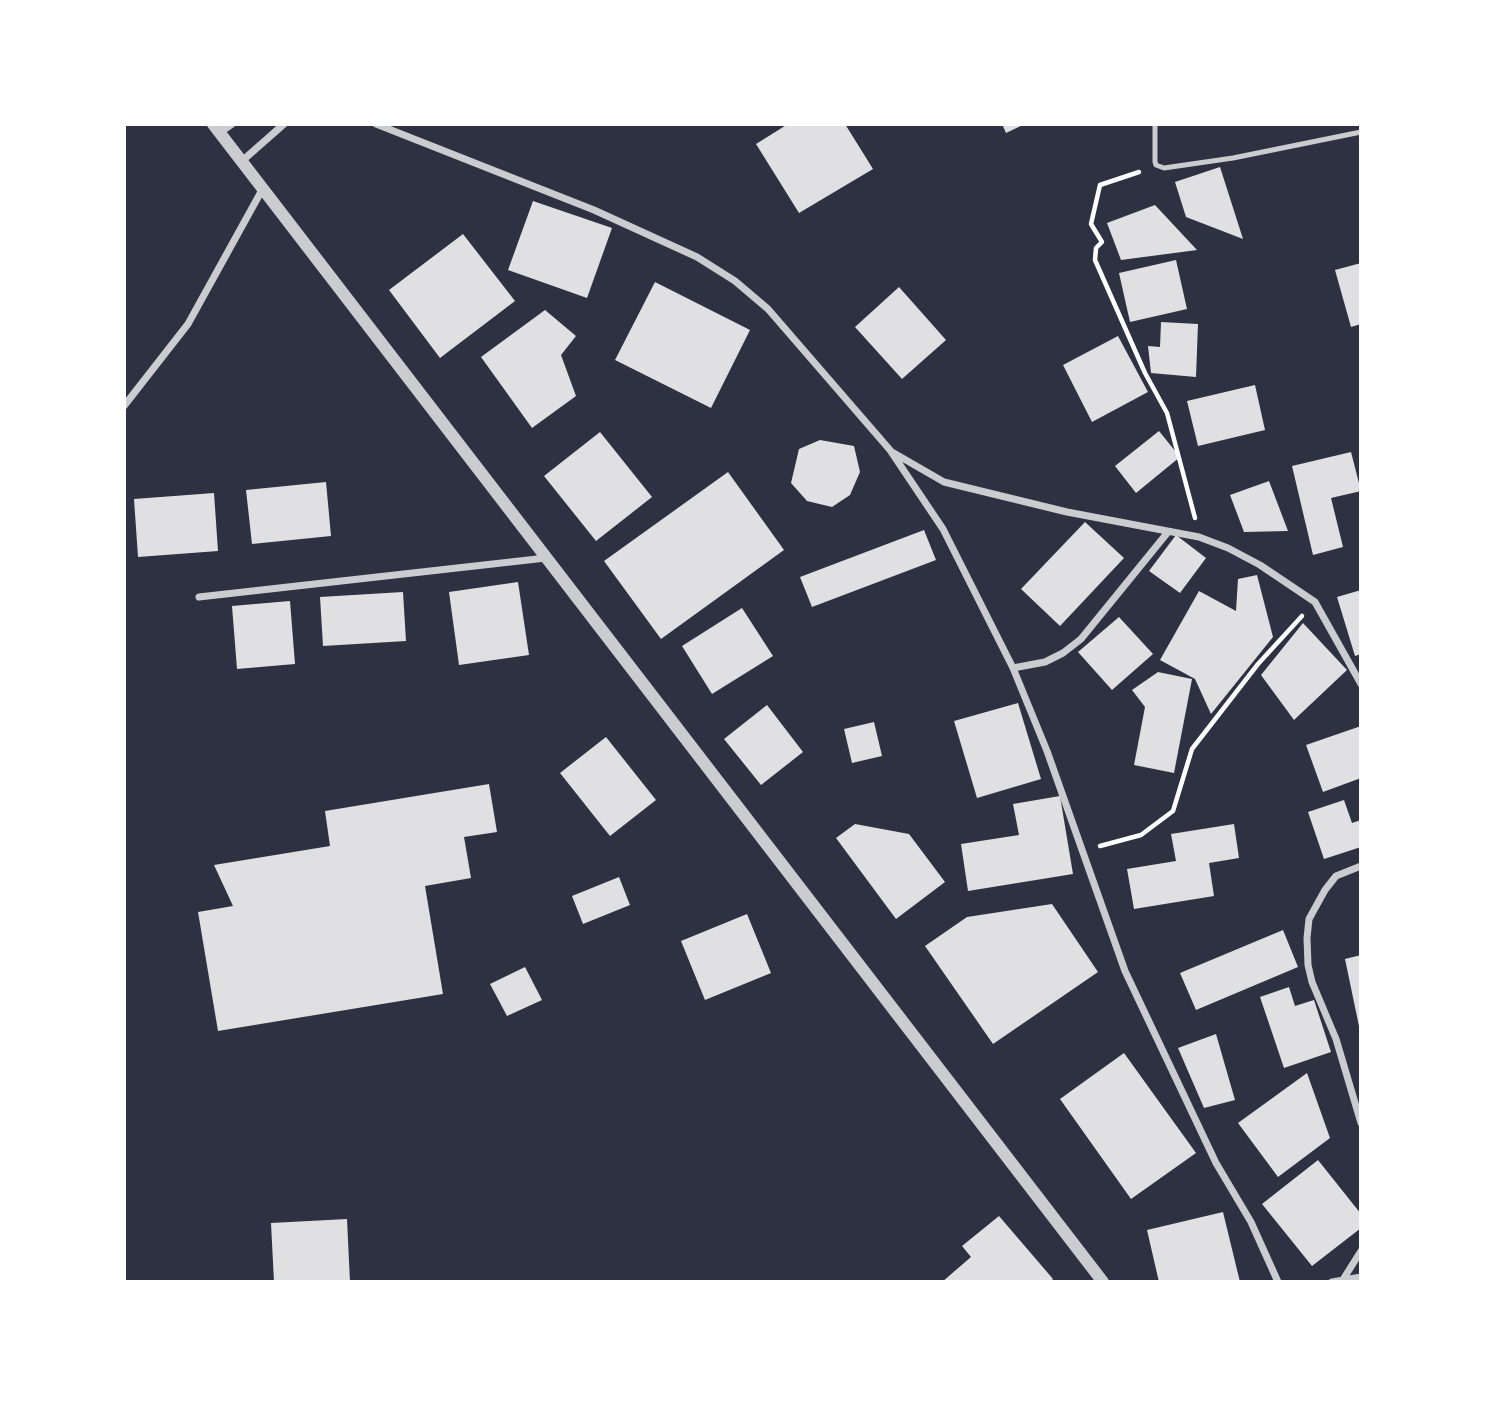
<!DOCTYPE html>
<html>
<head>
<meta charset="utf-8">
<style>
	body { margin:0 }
	#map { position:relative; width:1485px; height:1406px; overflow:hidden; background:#2d3142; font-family:"Work Sans",sans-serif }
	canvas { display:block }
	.frame { position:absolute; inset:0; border:126px solid #fff; pointer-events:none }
</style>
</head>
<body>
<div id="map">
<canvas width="1485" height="1406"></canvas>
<div class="frame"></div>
</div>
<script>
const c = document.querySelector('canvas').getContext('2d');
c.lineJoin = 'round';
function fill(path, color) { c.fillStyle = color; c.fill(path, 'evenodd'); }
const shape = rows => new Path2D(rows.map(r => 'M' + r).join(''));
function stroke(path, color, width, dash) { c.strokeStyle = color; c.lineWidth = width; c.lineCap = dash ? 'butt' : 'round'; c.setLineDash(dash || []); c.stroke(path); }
fill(shape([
	[788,124,845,124,873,169,799,213,756,144],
	[1002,124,1025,124,1006,133],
	[1220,167,1243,239,1186,217,1175,182],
	[533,201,612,228,587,298,508,270],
	[1155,205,1197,250,1121,260,1107,223],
	[463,234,515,301,440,358,389,290],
	[1176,260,1187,309,1130,322,1119,273],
	[1361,263,1361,324,1351,327,1335,270],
	[655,282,750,330,711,408,615,360],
	[899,287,946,340,902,379,855,327],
	[545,310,576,336,561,355,576,396,532,428,481,357],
	[1161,322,1198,324,1196,377,1151,373,1148,346,1160,347],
	[1118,336,1148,392,1092,422,1063,365],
	[1255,385,1265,430,1198,446,1187,401],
	[1159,431,1180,457,1136,493,1115,466],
	[600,432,652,497,596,541,544,476],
	[820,440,854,446,860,472,850,495,832,507,807,501,791,483,799,449],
	[1351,452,1361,491,1331,498,1343,547,1313,555,1292,466],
	[728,472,784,550,661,639,604,561],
	[1269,481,1288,531,1244,532,1230,495],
	[326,482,331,536,252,544,246,490],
	[214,493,218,551,138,557,134,499],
	[1085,522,1124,558,1060,626,1021,589],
	[924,530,936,560,812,607,800,577],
	[1176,535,1206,558,1180,593,1149,571],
	[1257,575,1273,637,1211,714,1195,679,1160,660,1199,591,1236,611,1238,579],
	[518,582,529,655,459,665,449,592],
	[1361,590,1361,654,1355,656,1337,597],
	[403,592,406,641,323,646,320,597],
	[290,601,295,664,237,669,232,606],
	[742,608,773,656,712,694,682,646],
	[1119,617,1153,654,1112,690,1078,652],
	[1303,623,1347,670,1294,720,1261,675],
	[1158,672,1192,679,1174,773,1134,765,1145,707,1132,690],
	[1018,703,1041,779,977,798,954,721],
	[767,705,803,752,761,785,724,739],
	[874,722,882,756,852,763,844,729],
	[1361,726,1361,778,1323,792,1306,745],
	[606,737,656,800,610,836,560,773],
	[489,784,497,832,464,837,471,878,425,886,443,994,218,1031,198,912,233,906,214,865,330,846,325,811],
	[1060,796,1073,874,968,891,961,844,1019,835,1013,804],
	[1344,800,1352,823,1361,820,1361,847,1324,859,1308,812],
	[855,824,909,834,945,882,896,919,836,838],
	[1234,824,1239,858,1209,863,1214,896,1134,909,1127,869,1176,861,1171,834],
	[619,877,630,905,583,924,572,896],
	[1052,904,1098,972,993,1044,925,946,967,917],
	[747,914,771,973,705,1000,681,941],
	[1283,930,1298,967,1196,1010,1180,973],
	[1361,955,1361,1031,1360,1031,1345,959],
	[525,967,542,1000,507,1016,490,984],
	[1289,987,1295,1006,1314,1000,1331,1052,1284,1068,1260,997],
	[1216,1034,1235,1100,1204,1108,1178,1048],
	[1124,1053,1196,1153,1131,1199,1060,1099],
	[1307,1073,1330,1138,1278,1177,1238,1123],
	[1318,1160,1361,1214,1361,1228,1312,1266,1262,1204],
	[1223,1212,1240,1282,1159,1282,1147,1230],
	[999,1216,1053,1279,1050,1282,942,1282,971,1257,962,1246],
	[347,1219,350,1282,274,1282,271,1223]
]), '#e0e0e3');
stroke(shape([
	[1139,172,1100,185,1091,224,1102,242,1096,248,1095,260,1145,373,1167,413,1195,518],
	[1100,846,1141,835,1173,811,1192,749,1258,664,1302,616]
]), '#fff', 4.5);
stroke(shape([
	[1155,124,1155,162,1156,165,1164,168,1233,158,1361,132]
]), '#caccd0', 5);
stroke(shape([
	[376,124,594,210,697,257,735,281,768,309,890,450,943,529,1013,668,1047,751,1125,971,1216,1163,1251,1222,1278,1282],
	[219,133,232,124],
	[242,161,284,124],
	[124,406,188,324,262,190],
	[892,452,944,482,1067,512,1199,537,1228,548,1260,565,1315,602,1361,684],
	[199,597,546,558],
	[1013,668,1045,662,1063,653,1081,639,1168,532],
	[1361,866,1336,876,1325,890,1309,919,1307,938,1308,965,1312,982,1336,1039,1361,1123],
	[1344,1278,1361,1251],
	[1332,1282,1361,1277]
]), '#caccd0', 7);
stroke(shape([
	[213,124,1103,1282]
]), '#caccd0', 12);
</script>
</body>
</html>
